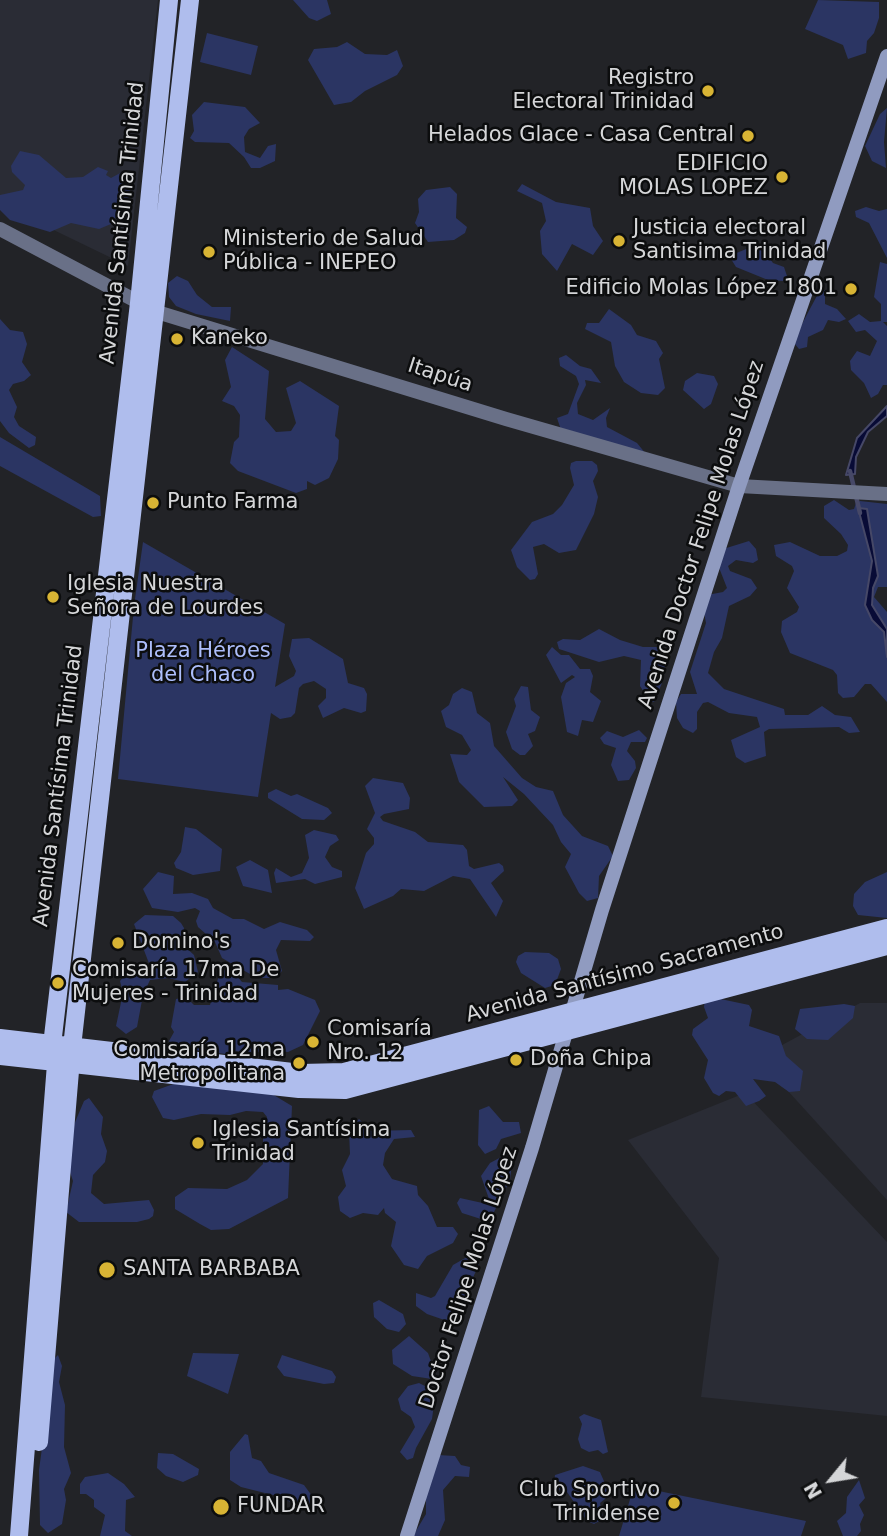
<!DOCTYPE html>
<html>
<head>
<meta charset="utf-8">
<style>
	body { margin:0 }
	#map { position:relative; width:887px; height:1536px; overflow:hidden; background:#222327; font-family:"DejaVu Sans",sans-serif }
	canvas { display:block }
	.north { position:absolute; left:796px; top:1445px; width:70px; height:70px; -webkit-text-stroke:5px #0c0d0e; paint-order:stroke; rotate:240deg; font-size:19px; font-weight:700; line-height:28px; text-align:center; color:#d5d6d8 }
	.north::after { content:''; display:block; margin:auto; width:24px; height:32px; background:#d5d6d8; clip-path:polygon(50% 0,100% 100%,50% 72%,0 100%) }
</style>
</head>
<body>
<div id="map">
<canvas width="887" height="1536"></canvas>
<div class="north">N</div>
</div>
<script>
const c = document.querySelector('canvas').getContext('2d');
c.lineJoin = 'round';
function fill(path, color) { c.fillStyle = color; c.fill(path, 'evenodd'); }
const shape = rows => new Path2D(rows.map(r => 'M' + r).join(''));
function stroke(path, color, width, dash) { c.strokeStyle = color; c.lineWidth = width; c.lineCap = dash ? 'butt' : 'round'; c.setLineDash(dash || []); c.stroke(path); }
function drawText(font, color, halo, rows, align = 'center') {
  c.font = font + ' "DejaVu Sans",sans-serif'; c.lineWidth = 5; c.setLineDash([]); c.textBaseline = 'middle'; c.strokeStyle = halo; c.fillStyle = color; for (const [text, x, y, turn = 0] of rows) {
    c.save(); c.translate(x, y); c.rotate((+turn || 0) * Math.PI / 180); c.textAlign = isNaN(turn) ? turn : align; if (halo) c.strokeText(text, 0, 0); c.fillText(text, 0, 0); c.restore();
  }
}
fill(shape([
	[0,0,158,0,128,266,0,204],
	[860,1003,887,1003,887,1200,758,1058],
	[745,1093,887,1242,887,1416,701,1397,719,1258,628,1140]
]), '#2a2c35');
fill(shape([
	[293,0,327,0,331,14,317,21,309,18],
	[818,0,879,2,879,18,874,33,867,41,866,53,848,59,843,45,805,29],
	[207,33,258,46,251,75,200,62],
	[347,42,365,54,387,55,397,50,403,66,397,75,365,91,351,102,334,105,308,60,314,49,337,47],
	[204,102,245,107,260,123,249,129,244,137,245,152,260,158,268,146,276,144,275,161,260,168,251,168,244,157,229,143,195,142,190,138,194,131,192,115],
	[887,108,884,142,886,168,872,161,865,146,880,114],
	[20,151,39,155,66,178,83,177,98,167,108,171,106,175,111,178,122,172,127,173,130,191,126,203,111,224,99,229,71,223,50,232,10,220,0,210,0,195,23,190,25,185,12,172,11,166],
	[522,184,556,202,590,208,593,226,603,241,593,255,572,244,557,271,542,254,540,231,546,221,542,203,517,191],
	[450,187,457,194,456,218,467,227,465,233,454,240,428,242,415,223,419,212,418,199,426,190],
	[866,207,879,211,887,209,887,258,869,223,856,217,855,211],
	[756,245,764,250,773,263,784,267,787,276,783,281,768,280,736,267,731,259,734,254],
	[880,262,887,264,887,322,883,322,887,326,887,385,883,385,878,394,871,398,864,383,851,370,850,361,857,351,870,356,877,341,865,330,856,332,848,321,859,314,870,322,881,321,881,304,874,297],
	[177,276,188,281,197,295,212,307,231,307,230,321,196,314,176,306,169,297,168,283],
	[820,290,825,290,825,304,837,309,846,319,839,322,828,320,823,330,808,337,807,347,799,349,794,343,795,337],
	[609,309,631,325,637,335,656,341,663,353,659,359,665,388,658,395,641,393,624,382,615,366,611,342,585,329,587,323,599,323],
	[0,319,10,330,23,332,27,344,22,362,31,375,24,381,13,384,9,390,17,407,14,417,19,426,36,437,35,445,29,448,9,433,0,421],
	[232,347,269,371,265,419,276,432,291,431,296,423,286,388,300,381,339,406,335,436,339,440,338,459,329,478,315,485,307,481,307,489,296,493,238,471,230,463,234,442,239,437,240,415,234,406,222,401,231,387,225,360],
	[566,355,580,366,591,369,601,383,585,380,586,385,577,403,578,414,593,420,610,408,606,418,607,427,637,443,646,454,562,433,557,418,568,414,579,384,576,376,560,366,559,358],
	[697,373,714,376,718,384,711,404,704,409,683,390,685,381],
	[0,437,100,496,101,516,93,517,0,466],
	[576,461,592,461,597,465,598,471,593,481,598,497,594,514,576,550,559,553,544,544,533,547,538,574,535,579,530,580,517,567,511,550,532,522,553,514,562,505,574,485,570,468,571,463],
	[834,500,849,510,854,509,856,503,860,501,887,504,887,587,878,587,874,597,887,612,887,702,871,684,865,684,854,697,843,698,838,693,837,675,833,670,790,653,781,632,782,621,797,612,799,607,787,588,794,571,792,566,776,556,774,545,790,542,820,556,837,556,847,551,848,545,841,534,824,518,824,506],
	[749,541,756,549,758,560,753,563,736,560,728,566,730,571,751,579,757,588,750,596,729,606,722,638,714,652,708,673,724,689,784,709,785,715,808,715,822,706,835,715,851,717,860,732,849,733,839,727,769,729,764,732,766,756,745,763,736,757,731,740,760,727,757,717,729,713,708,702,703,703,697,712,697,729,693,733,683,728,677,718,676,702,681,694,697,694,690,672,706,623,704,612,707,595,723,592,727,588,716,560,720,550],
	[143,542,285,624,275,687,294,676,296,671,289,656,292,639,309,638,343,659,348,683,364,688,367,694,366,711,361,713,344,708,323,718,318,706,326,698,326,689,314,681,303,684,299,688,295,713,291,717,280,719,271,713,258,797,118,779,134,606],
	[599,629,620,640,643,647,657,647,664,653,668,660,664,669,655,675,655,679,661,679,662,683,654,702,649,700,640,686,641,660,624,656,599,662,559,649,557,642,563,639,580,640],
	[552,647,561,655,569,655,580,669,590,669,593,676,590,692,601,701,593,722,582,720,578,736,567,732,561,697,566,683,575,677,572,675,561,683,546,655],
	[521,686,528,687,531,710,540,717,535,731,528,734,533,746,525,755,520,755,512,749,506,732,516,706,514,699],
	[462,688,472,692,477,713,490,723,494,746,522,778,536,787,553,791,563,815,582,836,608,846,613,856,599,876,598,898,587,901,579,893,565,867,571,854,561,842,553,825,524,794,503,777,518,800,512,806,484,807,459,782,450,754,467,755,471,750,462,735,446,727,441,711,449,705,453,694],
	[639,730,647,738,645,742,631,742,627,751,635,761,636,768,629,780,618,781,611,765,616,748,604,744,600,738,607,731,623,737],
	[373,778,403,783,410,798,409,809,384,814,380,817,383,821,415,832,428,842,463,845,467,850,469,866,474,869,499,863,503,866,504,871,491,883,503,901,496,917,470,879,453,876,424,891,401,889,393,896,364,909,355,888,366,853,374,844,374,838,367,829,375,813,365,786],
	[276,789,291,796,297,794,328,808,332,813,324,820,302,819,268,798,268,793],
	[185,827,196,829,222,849,220,871,193,875,176,868,174,863,181,852],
	[314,830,336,835,339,840,330,846,325,857,332,867,342,871,342,877,315,884,305,879,276,883,274,873,276,868,291,877,302,873,309,858,305,835],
	[250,860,268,870,272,893,243,886,236,867],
	[158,872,174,876,173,894,192,893,208,899,213,908,233,919,244,919,264,929,280,922,307,930,314,937,310,941,281,940,276,950,282,971,274,978,257,978,222,958,215,942,198,927,196,921,200,911,195,908,178,912,152,908,143,889],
	[887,872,887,918,858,915,853,906,854,894,865,882],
	[145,915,173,916,181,923,184,928,182,944,194,955,198,972,185,982,168,978,150,980,143,995,137,1027,126,1034,116,1026,123,993,120,981,131,968,147,970,150,966,134,924],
	[525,952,549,953,558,959,561,969,555,985,545,988,521,973,516,962,518,956],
	[230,968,242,982,278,985,278,990,288,989,315,1000,320,1011,303,1045,288,1052,266,1050,249,1054,237,1051,226,1054,177,1048,172,1045,169,1041,174,1032,171,1027,176,999,186,997,194,1005,210,1005,220,972],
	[711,997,749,1005,752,1010,749,1026,779,1036,786,1056,803,1071,800,1091,789,1092,775,1082,753,1079,766,1096,759,1101,746,1106,735,1092,726,1091,719,1096,713,1093,704,1078,708,1060,692,1035,693,1029,708,1018,704,1007,705,998],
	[844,1004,855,1006,853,1018,828,1040,807,1039,795,1029,800,1009],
	[190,1078,272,1094,292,1106,288,1198,229,1229,211,1230,200,1224,175,1209,175,1197,188,1188,227,1189,247,1180,263,1164,263,1134,267,1117,263,1112,246,1111,230,1115,201,1114,174,1120,163,1118,152,1097,154,1091],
	[89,1098,103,1117,101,1134,107,1151,105,1162,93,1175,91,1193,104,1204,149,1200,154,1210,153,1216,149,1219,137,1222,79,1222,66,1212,73,1181,66,1160,73,1127,84,1101],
	[489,1106,503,1122,519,1122,521,1133,501,1139,496,1149,485,1154,478,1145,479,1110],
	[359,1119,371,1131,411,1130,415,1137,394,1139,385,1153,383,1165,392,1179,417,1186,418,1195,428,1206,437,1227,453,1227,458,1234,453,1243,427,1256,418,1269,404,1265,391,1246,396,1222,385,1213,384,1208,378,1215,363,1213,350,1218,340,1211,338,1197,346,1186,342,1170,350,1154,349,1130],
	[505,1155,512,1163,510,1180,493,1214,484,1220,462,1213,457,1203,460,1198,487,1204,489,1199,481,1176,490,1163],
	[467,1257,479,1264,453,1323,427,1314,416,1306,416,1293,431,1298,435,1296,453,1265],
	[379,1300,403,1314,406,1324,399,1332,387,1329,374,1317,373,1303],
	[409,1336,428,1353,433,1367,432,1379,412,1376,393,1364,392,1350],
	[193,1353,239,1354,228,1394,187,1376],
	[58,1355,62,1366,59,1382,65,1405,64,1447,71,1473,64,1489,66,1500,62,1524,48,1533,40,1525,39,1470,54,1359],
	[282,1355,332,1371,336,1377,334,1383,324,1384,284,1376,277,1367],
	[419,1383,429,1388,435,1397,432,1419,416,1448,413,1458,407,1460,400,1452,415,1427,411,1417,401,1410,398,1399,408,1386],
	[584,1414,601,1420,608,1452,603,1454,598,1450,589,1452,581,1448,578,1439,582,1424,579,1417],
	[245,1434,248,1435,252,1458,261,1461,269,1473,304,1485,315,1500,310,1505,294,1504,281,1497,241,1487,230,1480,230,1452],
	[158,1453,173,1454,199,1469,198,1475,183,1482,166,1476,157,1468],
	[438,1455,455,1456,461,1465,470,1467,469,1477,455,1476,443,1490,445,1520,438,1536,413,1536,426,1514,426,1468],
	[583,1466,600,1472,610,1495,600,1503,603,1519,594,1524,587,1521,567,1492,555,1488,554,1484,555,1475],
	[108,1473,124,1484,135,1497,126,1500,125,1531,132,1536,100,1536,105,1515,94,1507,94,1500,86,1494,80,1494,80,1484,85,1477],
	[859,1480,865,1498,859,1505,864,1515,860,1524,861,1531,857,1536,843,1536,837,1521,846,1513,847,1497],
	[634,1486,806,1521,801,1536,619,1536]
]), '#2b3563');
const water = shape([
	[887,406,887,416,868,432,856,457,855,474,846,475,857,438,887,406],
	[858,508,867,509,878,576,873,588,872,605,887,629,887,657,884,632,872,620,865,605,872,561,858,508]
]);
fill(water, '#080b36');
stroke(water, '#464867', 2);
stroke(shape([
	[850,471,860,513]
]), '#464867', 4.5);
stroke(shape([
	[0,229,157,312,506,419,739,486,887,494]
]), '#697087', 14);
stroke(shape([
	[407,1536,532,1148,602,910,739,486,887,56]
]), '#909bc0', 14);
stroke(shape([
	[0,1038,301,1073,344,1072,887,928],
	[0,1056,299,1089,345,1090,887,946],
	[39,1442,72,1047,190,0],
	[19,1536,56,1064,52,1045,139,303,169,0]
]), '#afbded', 18);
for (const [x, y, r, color] of [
	[708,91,7,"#d8b434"],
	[748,136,7,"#d8b434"],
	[782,177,7,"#d8b434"],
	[619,241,7,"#d8b434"],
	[209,252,7,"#d8b434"],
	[851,289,7,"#d8b434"],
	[177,339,7,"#d8b434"],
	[153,503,7,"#d8b434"],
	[53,597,7,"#d8b434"],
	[118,943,7,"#d8b434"],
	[58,983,7,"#d8b434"],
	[313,1042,7,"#d8b434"],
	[516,1060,7,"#d8b434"],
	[299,1063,7,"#d8b434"],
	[198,1143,7,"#d8b434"],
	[107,1270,9,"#d8b434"],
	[674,1503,7,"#d8b434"],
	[221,1507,9,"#d8b434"]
]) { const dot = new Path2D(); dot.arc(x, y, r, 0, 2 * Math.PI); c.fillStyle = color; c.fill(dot); stroke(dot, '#0c0d0e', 2.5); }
drawText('21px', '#d5d6d8', '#0c0d0e', [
	["Registro",694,79,"right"],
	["Electoral Trinidad",694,103,"right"],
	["Helados Glace - Casa Central",734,136,"right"],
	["EDIFICIO",768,165,"right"],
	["MOLAS LOPEZ",768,189,"right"],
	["Justicia electoral",633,229],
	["Santisima Trinidad",633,253],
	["Ministerio de Salud",223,240],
	["Pública - INEPEO",223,264],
	["Edificio Molas López 1801",837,289,"right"],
	["Kaneko",191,339],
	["Punto Farma",167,503],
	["Iglesia Nuestra",67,585],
	["Señora de Lourdes",67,609],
	["Domino's",132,943],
	["Comisaría 17ma De",72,971],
	["Mujeres - Trinidad",72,995],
	["Comisaría",327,1030],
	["Nro. 12",327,1054],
	["Comisaría 12ma",285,1051,"right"],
	["Metropolitana",285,1075,"right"],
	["Doña Chipa",530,1060],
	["Iglesia Santísima",212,1131],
	["Trinidad",212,1155],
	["SANTA BARBABA",123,1270],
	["Club Sportivo",660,1491,"right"],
	["Trinidense",660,1515,"right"],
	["FUNDAR",237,1507]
], 'left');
drawText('21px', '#d5d6d8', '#0c0d0e', [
	["Avenida Santísima Trinidad",123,223,-84],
	["Itapúa",440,376,18],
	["Avenida Doctor Felipe Molas López",702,535,-72],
	["Avenida Santísima Trinidad",59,786,-83],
	["Avenida Santísimo Sacramento",625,974,-15],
	["Doctor Felipe Molas López",469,1278,-72]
]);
drawText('21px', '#adbefb', '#0c0d0e', [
	["Plaza Héroes",203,652],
	["del Chaco",203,676]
]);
</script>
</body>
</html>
